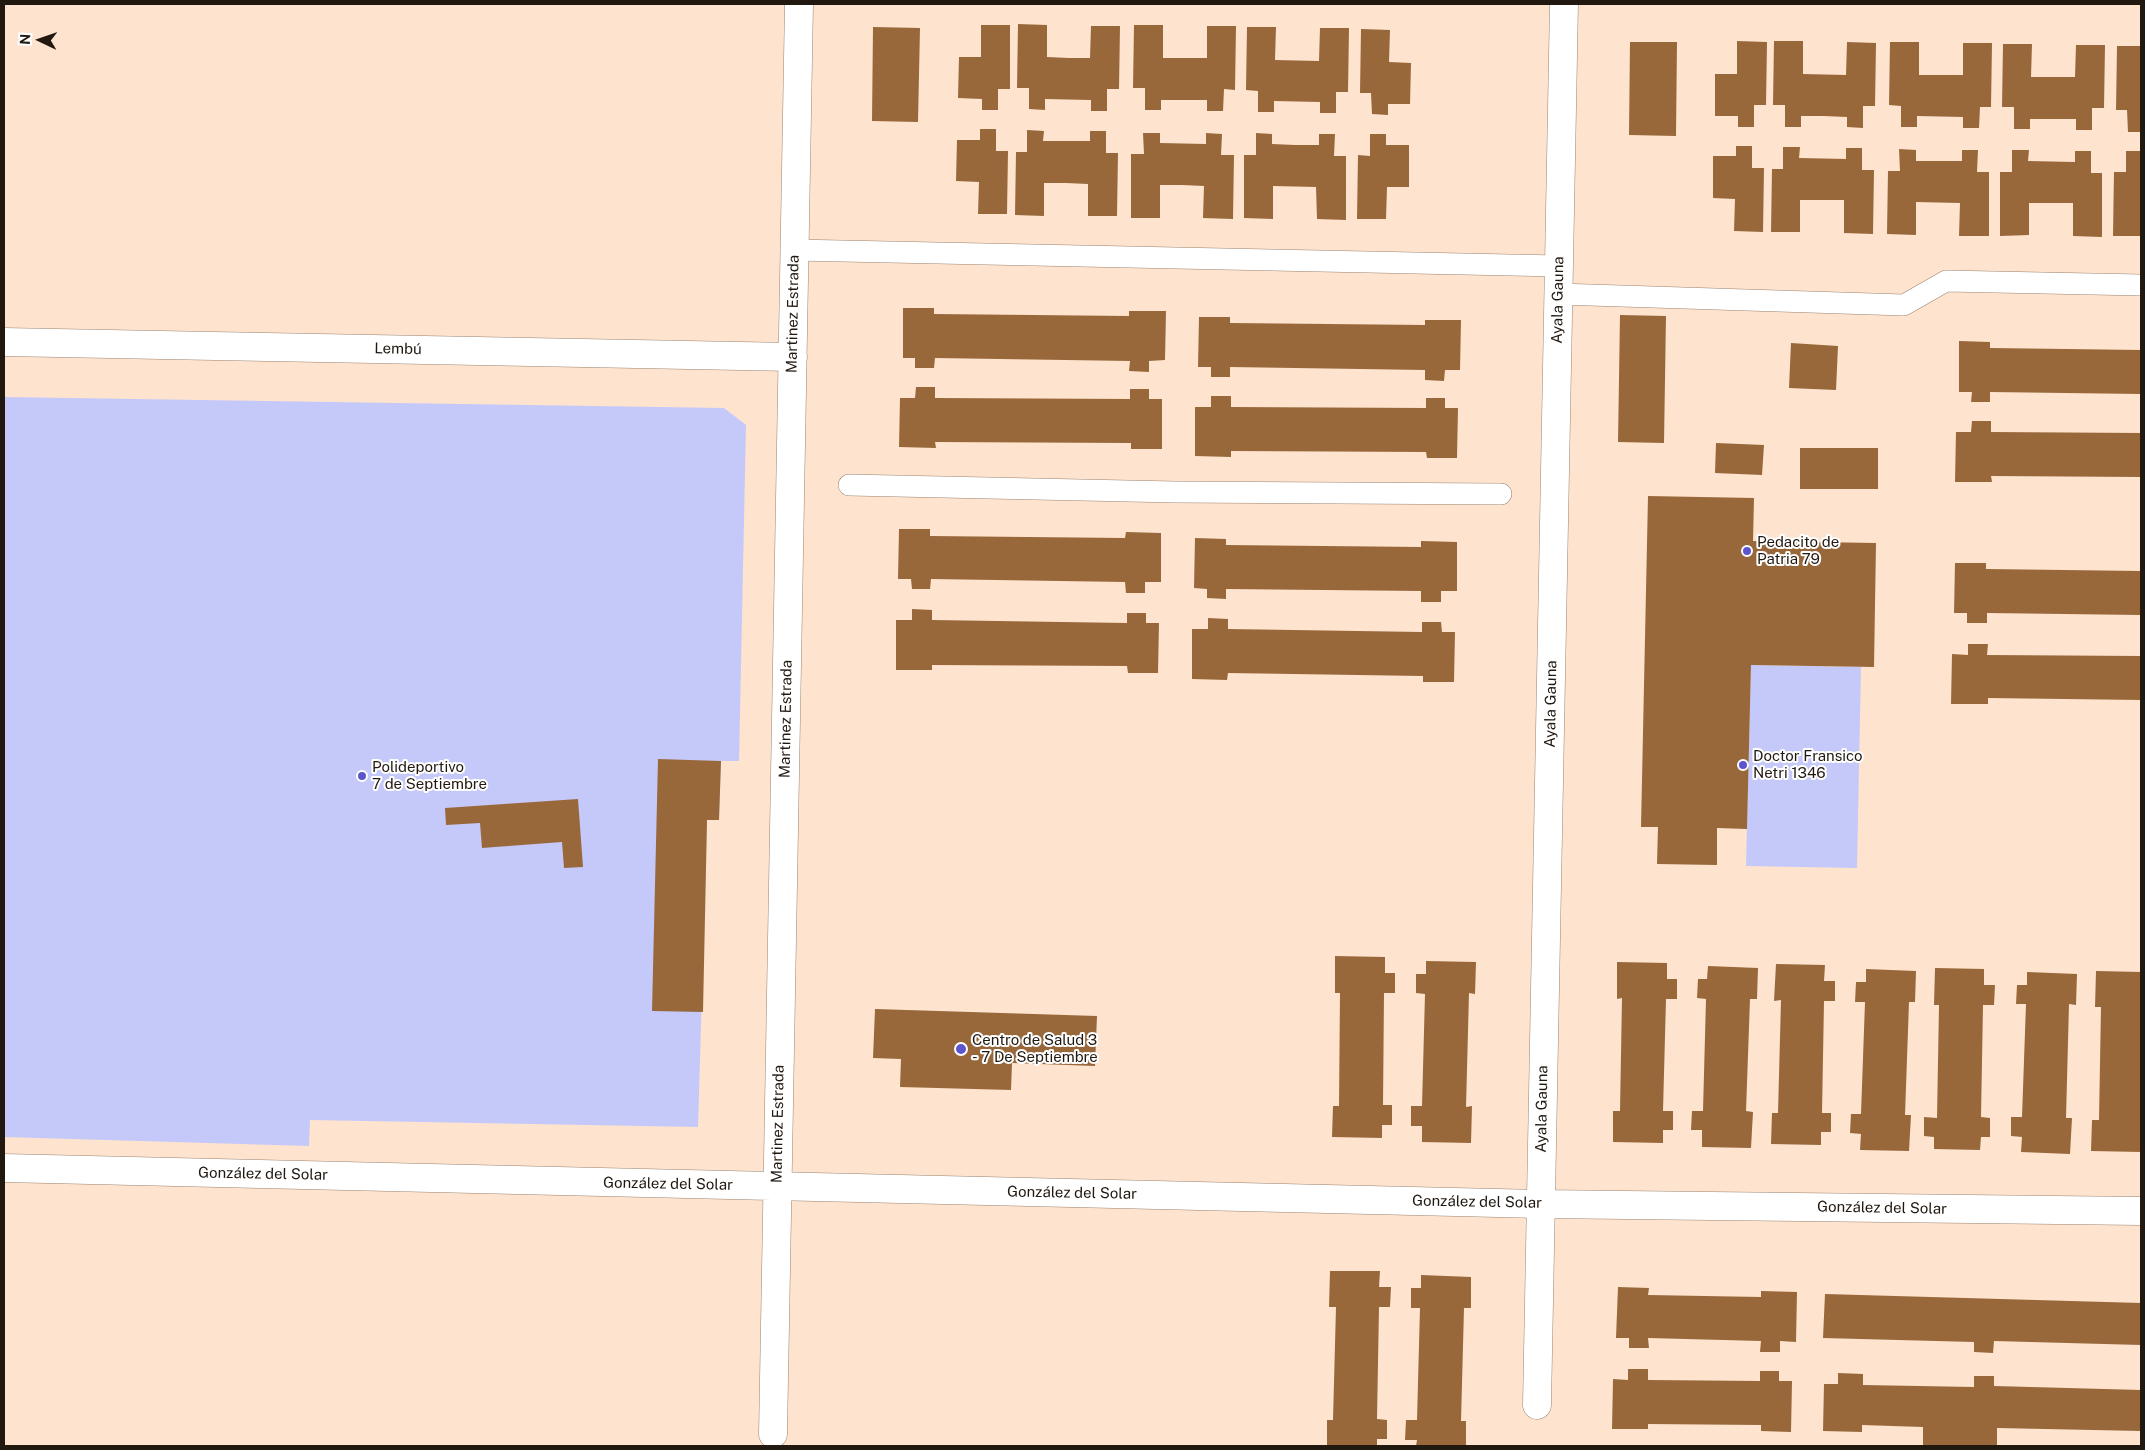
<!DOCTYPE html>
<html>
<head>
<meta charset="utf-8">
<style>
	body { margin:0 }
	#map { position:relative; width:2145px; height:1450px; overflow:hidden; background:#fee3ce; font-family:"Public Sans",sans-serif }
	canvas { display:block }
	.frame { position:absolute; inset:0; border:5px solid #211810; pointer-events:none }
	.north { position:absolute; left:15px; top:15px; width:50px; height:50px; -webkit-text-stroke:4px #fff; paint-order:stroke; rotate:273deg; font-size:14px; font-weight:700; line-height:20px; text-align:center; color:#211810 }
	.north::after { content:''; display:block; margin:auto; width:18px; height:22px; background:#211810; clip-path:polygon(50% 0,100% 100%,50% 72%,0 100%) }
</style>
</head>
<body>
<div id="map">
<canvas width="2145" height="1450"></canvas>
<div class="frame"></div>
<div class="north">N</div>
</div>
<script>
const c = document.querySelector('canvas').getContext('2d');
c.lineJoin = 'round';
function fill(path, color) { c.fillStyle = color; c.fill(path, 'evenodd'); }
const shape = rows => new Path2D(rows.map(r => 'M' + r).join(''));
function stroke(path, color, width, dash) { c.strokeStyle = color; c.lineWidth = width; c.lineCap = dash ? 'butt' : 'round'; c.setLineDash(dash || []); c.stroke(path); }
function drawText(font, color, halo, rows, align = 'center') {
  c.font = font + ' "Public Sans",sans-serif'; c.lineWidth = 4; c.setLineDash([]); c.textBaseline = 'middle'; c.strokeStyle = halo; c.fillStyle = color; for (const [text, x, y, turn = 0] of rows) {
    c.save(); c.translate(x, y); c.rotate((+turn || 0) * Math.PI / 180); c.textAlign = isNaN(turn) ? turn : align; if (halo) c.strokeText(text, 0, 0); c.fillText(text, 0, 0); c.restore();
  }
}
fill(shape([
	[4,397,724,408,746,425,739,761,721,761,719,820,707,820,698,1127,310,1120,309,1146,4,1137],
	[1751,665,1861,667,1857,868,1746,866]
]), '#c5c9fa');
fill(shape([
	[1018,24,1047,25,1047,57,1069,58,1090,58,1091,26,1120,26,1119,89,1107,89,1107,111,1091,111,1091,100,1045,99,1045,110,1029,109,1029,88,1017,88],
	[981,25,1010,25,1010,89,998,89,998,110,982,110,982,99,958,98,959,57,981,57],
	[1134,25,1163,25,1163,58,1207,58,1207,26,1236,26,1235,90,1224,89,1223,111,1207,111,1207,100,1161,100,1161,110,1145,110,1145,88,1133,88],
	[873,27,920,28,918,122,872,121],
	[1247,27,1276,27,1275,60,1319,61,1320,28,1349,28,1348,92,1336,92,1336,113,1320,113,1320,102,1274,101,1274,112,1258,112,1258,91,1246,90],
	[1361,29,1390,30,1389,62,1411,63,1410,104,1388,104,1388,115,1372,114,1371,93,1360,93],
	[1737,41,1767,42,1766,105,1754,105,1754,127,1738,127,1738,116,1715,116,1715,74,1737,74],
	[1774,41,1803,41,1803,74,1846,75,1847,42,1876,43,1875,106,1863,106,1863,128,1847,127,1847,117,1824,116,1801,116,1801,127,1785,127,1785,105,1773,105],
	[1630,42,1677,42,1676,136,1629,135],
	[1890,42,1919,42,1919,75,1963,75,1963,43,1992,43,1991,107,1980,107,1979,128,1963,128,1963,117,1917,116,1917,127,1901,127,1901,106,1889,105],
	[2003,44,2032,44,2031,77,2075,77,2076,45,2105,45,2104,108,2092,108,2092,130,2076,130,2076,119,2030,119,2030,129,2014,129,2014,107,2002,107],
	[2117,46,2141,46,2141,132,2128,132,2127,110,2116,110],
	[980,129,996,129,996,151,1008,151,1007,214,978,214,979,182,956,181,957,140,980,140],
	[1027,130,1044,131,1043,141,1090,141,1090,131,1106,131,1106,153,1118,153,1117,216,1088,216,1088,184,1066,183,1044,183,1044,216,1015,215,1016,152,1027,152],
	[1143,133,1160,133,1160,143,1206,144,1206,133,1222,134,1221,155,1234,155,1233,219,1203,218,1204,186,1182,185,1160,185,1160,218,1131,218,1131,154,1144,154],
	[1256,133,1272,134,1272,144,1295,145,1319,145,1319,134,1335,134,1334,156,1346,156,1346,220,1317,219,1316,187,1273,186,1273,219,1244,218,1244,155,1256,155],
	[1370,134,1386,134,1386,145,1409,145,1409,187,1387,187,1386,219,1357,219,1358,155,1370,156],
	[1736,146,1752,146,1752,168,1764,168,1763,232,1734,231,1735,199,1713,198,1713,156,1736,156],
	[1783,147,1800,147,1799,158,1846,159,1846,148,1862,148,1862,170,1874,170,1873,234,1844,233,1844,200,1800,200,1800,232,1771,232,1772,169,1783,169],
	[1899,149,1916,150,1916,161,1962,161,1962,150,1978,150,1977,172,1989,172,1989,236,1959,236,1960,203,1916,202,1916,235,1887,234,1888,171,1900,171],
	[2012,150,2029,150,2028,161,2075,162,2075,151,2091,151,2091,173,2102,173,2102,237,2073,236,2073,203,2029,203,2029,235,2000,236,2000,172,2012,172],
	[2126,151,2141,151,2141,236,2113,236,2114,172,2126,172],
	[903,308,934,308,934,314,1129,316,1129,311,1166,311,1165,360,1149,361,1149,372,1129,371,1130,361,935,358,934,368,915,368,915,358,903,358],
	[1620,315,1666,316,1664,443,1618,442],
	[1199,317,1230,317,1230,323,1425,325,1425,320,1461,320,1460,370,1445,370,1444,381,1425,380,1425,370,1230,367,1230,377,1211,377,1211,367,1198,367],
	[1959,341,1990,342,1990,348,2141,350,2141,394,1990,392,1990,402,1971,402,1972,392,1959,392],
	[1791,343,1838,346,1836,390,1789,388],
	[916,387,935,387,935,398,1130,399,1130,389,1149,389,1149,399,1162,399,1162,449,1131,449,1131,443,935,442,936,448,899,447,900,398,915,398],
	[1211,396,1231,396,1231,407,1426,408,1426,398,1445,398,1445,408,1458,408,1457,458,1427,458,1426,452,1231,451,1231,457,1195,456,1195,407,1211,407],
	[1972,421,1991,421,1991,432,2141,433,2141,477,1991,476,1992,482,1955,482,1956,432,1971,432],
	[1716,443,1764,445,1762,475,1715,473],
	[1800,448,1878,448,1878,489,1800,489],
	[1648,496,1754,498,1753,541,1876,543,1874,667,1751,665,1747,829,1717,828,1717,865,1657,864,1658,827,1641,827],
	[899,529,930,529,930,536,1125,538,1126,532,1161,533,1161,582,1145,582,1145,593,1126,593,1125,582,931,579,930,589,912,589,911,579,898,579],
	[1195,538,1226,539,1226,545,1421,547,1421,541,1457,542,1457,591,1441,591,1441,602,1421,602,1421,591,1226,589,1226,599,1207,598,1207,589,1194,588],
	[1955,563,1986,563,1986,569,2141,571,2141,615,1987,613,1987,623,1967,623,1967,613,1954,613],
	[912,609,932,610,932,620,1127,623,1127,613,1146,613,1146,623,1159,623,1158,673,1128,673,1127,666,932,665,932,670,896,670,896,620,912,620],
	[1208,618,1228,619,1228,629,1422,632,1422,622,1441,622,1442,632,1455,632,1454,682,1423,682,1423,676,1228,673,1227,680,1192,679,1192,629,1208,629],
	[1968,644,1988,644,1987,655,2141,656,2141,700,1988,698,1988,704,1951,704,1952,654,1968,655],
	[658,759,721,761,719,820,707,820,703,1012,652,1011],
	[578,799,583,867,564,868,562,842,482,848,480,823,446,825,445,808],
	[1335,956,1385,957,1385,973,1395,973,1395,993,1384,993,1383,1105,1392,1105,1392,1125,1382,1125,1382,1138,1332,1137,1333,1106,1339,1106,1340,993,1335,993],
	[1426,961,1476,962,1475,994,1469,993,1466,1107,1472,1106,1471,1143,1422,1142,1422,1126,1411,1126,1411,1106,1422,1106,1425,994,1416,993,1416,974,1426,974],
	[1617,962,1667,963,1667,979,1677,979,1677,999,1666,999,1663,1111,1673,1111,1673,1130,1663,1130,1663,1143,1613,1142,1613,1111,1620,1111,1622,998,1617,999],
	[1776,964,1825,965,1824,981,1835,981,1835,1001,1824,1001,1822,1113,1831,1113,1831,1132,1821,1132,1821,1145,1771,1144,1772,1113,1778,1113,1781,1000,1774,1001],
	[1708,966,1758,968,1757,999,1750,999,1746,1111,1753,1112,1751,1148,1702,1147,1702,1130,1691,1130,1692,1111,1703,1111,1706,999,1697,998,1698,979,1707,979],
	[1935,968,1984,969,1984,985,1995,985,1994,1005,1983,1005,1981,1117,1990,1118,1990,1137,1981,1137,1980,1150,1934,1149,1934,1137,1924,1136,1924,1117,1937,1118,1939,1005,1934,1005],
	[1866,969,1916,971,1915,1002,1909,1002,1905,1115,1911,1115,1909,1151,1860,1150,1861,1134,1850,1133,1851,1114,1861,1114,1865,1002,1855,1002,1856,982,1866,982],
	[2096,971,2141,972,2141,1152,2091,1151,2092,1120,2099,1120,2101,1007,2095,1007],
	[2027,972,2077,974,2076,1005,2069,1004,2066,1118,2072,1118,2070,1154,2021,1152,2022,1137,2011,1136,2011,1117,2022,1117,2026,1004,2016,1004,2017,985,2027,985],
	[875,1009,1097,1016,1095,1066,1012,1063,1011,1090,900,1087,901,1059,873,1058],
	[1330,1271,1380,1271,1379,1287,1391,1287,1390,1307,1379,1307,1377,1419,1387,1420,1387,1439,1377,1439,1377,1446,1327,1446,1327,1420,1333,1420,1336,1307,1329,1307],
	[1421,1275,1471,1277,1471,1308,1464,1308,1461,1421,1466,1421,1466,1446,1416,1446,1417,1440,1405,1440,1406,1420,1417,1420,1420,1308,1411,1308,1411,1288,1421,1288],
	[1618,1287,1649,1288,1648,1295,1761,1297,1761,1291,1797,1292,1796,1342,1780,1341,1780,1352,1760,1352,1761,1341,1648,1338,1649,1348,1629,1348,1629,1338,1616,1338],
	[1825,1294,2141,1303,2141,1345,1994,1341,1993,1353,1974,1352,1974,1342,1823,1338],
	[1628,1369,1648,1369,1648,1380,1760,1381,1760,1371,1779,1371,1779,1381,1792,1381,1791,1432,1761,1431,1761,1425,1648,1424,1648,1429,1612,1429,1613,1379,1628,1380],
	[1838,1373,1863,1374,1863,1385,1974,1387,1974,1376,1994,1376,1994,1386,2141,1390,2141,1431,1997,1428,1997,1446,1923,1446,1923,1427,1862,1425,1862,1432,1823,1431,1824,1384,1838,1384]
]), '#98683b');
const lane = shape([
	[794,250,1559,266],
	[1558,294,1904,305,1946,281,2141,285],
	[849,485,1175,492,1501,494]
]);
const street = shape([
	[4,342,793,357],
	[4,1168,1540,1204,2141,1211],
	[1537,1405,1564,4],
	[773,1434,799,4]
]);
stroke(lane, '#9b8470', 22);
stroke(street, '#9b8470', 29);
stroke(lane, '#fff', 21);
stroke(street, '#fff', 28);
for (const [x, y, r, color] of [
	[1747,551,5,"#5d55cd"],
	[1743,765,5,"#5d55cd"],
	[362,776,5,"#5d55cd"],
	[961,1049,6,"#5d55cd"]
]) { const dot = new Path2D(); dot.arc(x, y, r, 0, 2 * Math.PI); c.fillStyle = color; c.fill(dot); stroke(dot, '#fff', 2); }
drawText('15px', '#211810', '#fff', [
	["Ayala Gauna",1558,300,-89],
	["Martinez Estrada",793,314,-89],
	["Lembú",398,349,1],
	["Ayala Gauna",1551,704,-89],
	["Martinez Estrada",786,719,-89],
	["Ayala Gauna",1542,1109,-89],
	["Martinez Estrada",778,1124,-89],
	["González del Solar",263,1174,1],
	["González del Solar",668,1184,1],
	["González del Solar",1072,1193,1],
	["González del Solar",1477,1202,1],
	["González del Solar",1882,1208,1]
]);
drawText('15px', '#211810', '#fff', [
	["Pedacito de",1757,542],
	["Patria 79",1757,559],
	["Doctor Fransico",1753,756],
	["Netri 1346",1753,773],
	["Polideportivo",372,767],
	["7 de Septiembre",372,784],
	["Centro de Salud 3",972,1040],
	["- 7 De Septiembre",972,1057]
], 'left');
</script>
</body>
</html>
